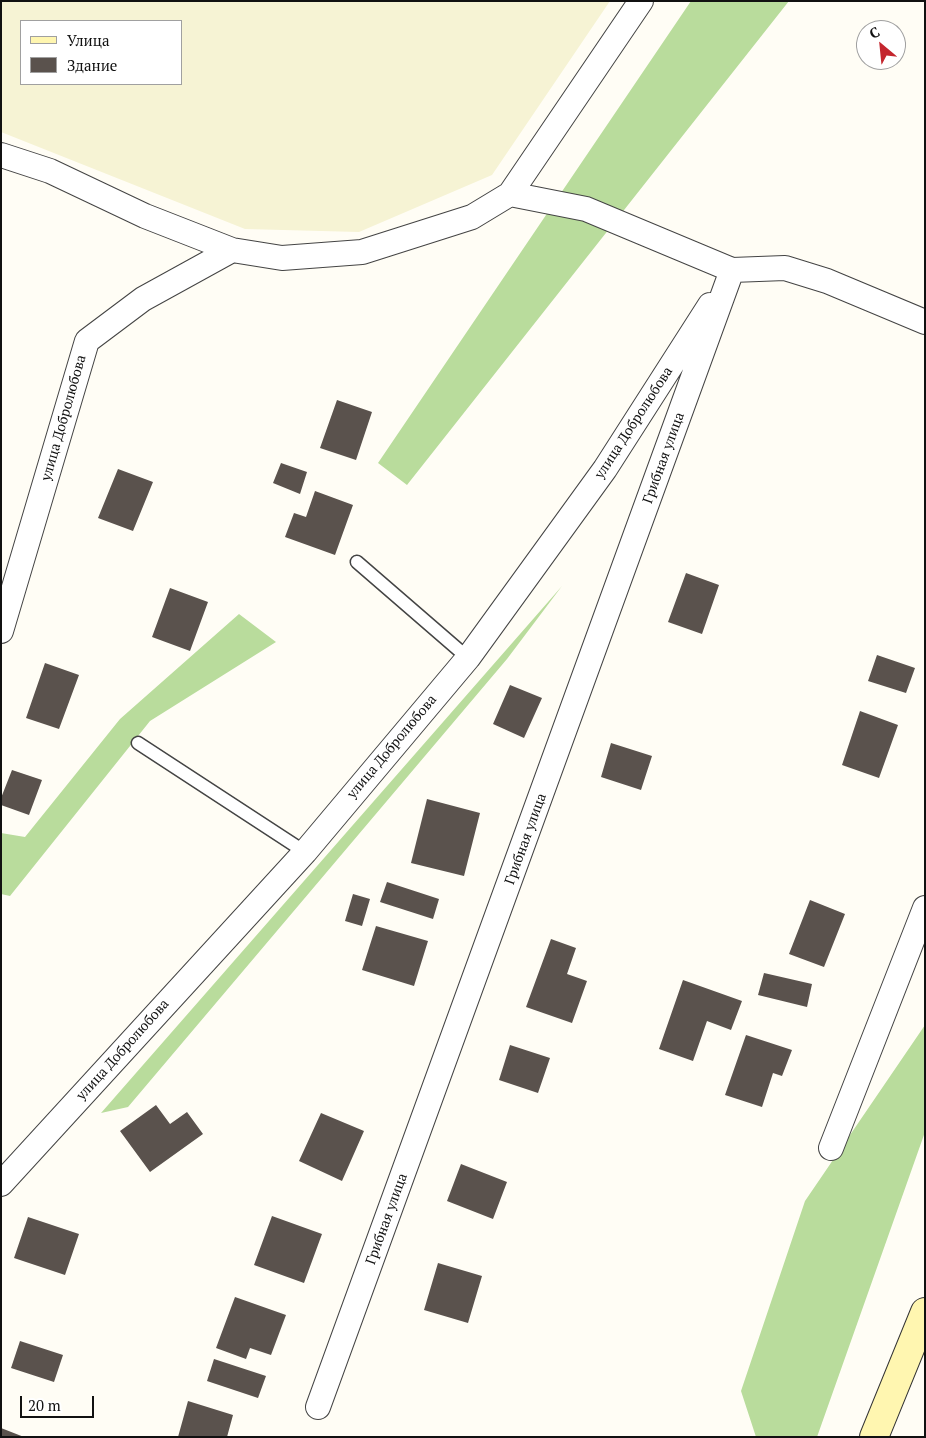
<!DOCTYPE html>
<html>
<head>
<meta charset="utf-8">
<style>
	body { margin:0 }
	#map { position:relative; width:926px; height:1438px; overflow:hidden; background:#fffdf5; font-family:"PT Serif",serif }
	canvas { display:block }
	.frame { position:absolute; inset:0; border:2px solid #111; pointer-events:none }
	.legend { position:absolute; left:20px; top:20px; width:162px; height:65px; box-sizing:border-box; background:#fff; border:1px solid #a0a0a0; margin:0; padding:6px 9px; list-style:none; font-size:15px; color:#111 }
	.legend li { display:flex; align-items:center; gap:10px; height:25px }
	.legend b { width:25px; border:1px solid #a0a0a0 }
	.north { position:absolute; left:856px; top:20px; width:50px; height:50px; box-sizing:border-box; background:#fff; border:1px solid #a0a0a0; border-radius:50%; rotate:332deg; font-size:14px; font-weight:700; line-height:20px; text-align:center; color:#111 }
	.north::after { content:''; display:block; margin:auto; width:18px; height:22px; background:#c4262e; clip-path:polygon(50% 0,100% 100%,50% 72%,0 100%) }
	.scale { position:absolute; left:20px; top:1396px; width:74px; height:22px; box-sizing:border-box; border:2px solid #111; border-top:0; padding-left:6px; font-size:15px; line-height:18px; white-space:nowrap; color:#111; -webkit-text-stroke:4px #fff; paint-order:stroke }
</style>
</head>
<body>
<div id="map">
<canvas width="926" height="1438"></canvas>
<div class="frame"></div>
<ul class="legend">
<li><b style="height:6px;background:#fff6b0"></b>Улица</li>
<li><b style="height:14px;background:#5a524d"></b>Здание</li>
</ul>
<div class="north">С</div>
<div class="scale">20 m</div>
</div>
<script>
const c = document.querySelector('canvas').getContext('2d');
c.lineJoin = 'round';
function fill(path, color) { c.fillStyle = color; c.fill(path, 'evenodd'); }
const shape = rows => new Path2D(rows.map(r => 'M' + r).join(''));
function stroke(path, color, width, dash) { c.strokeStyle = color; c.lineWidth = width; c.lineCap = dash ? 'butt' : 'round'; c.setLineDash(dash || []); c.stroke(path); }
function drawText(font, color, halo, rows, align = 'center') {
  c.font = font + ' "PT Serif",serif'; c.lineWidth = 5; c.setLineDash([]); c.textBaseline = 'middle'; c.strokeStyle = halo; c.fillStyle = color; for (const [text, x, y, turn = 0] of rows) {
    c.save(); c.translate(x, y); c.rotate((+turn || 0) * Math.PI / 180); c.textAlign = isNaN(turn) ? turn : align; if (halo) c.strokeText(text, 0, 0); c.fillText(text, 0, 0); c.restore();
  }
}
fill(shape([
	[1,1,610,1,492,175,359,232,245,229,1,132],
	[21,21,181,21,181,84,21,84]
]), '#f6f3d4');
fill(shape([
	[691,1,789,1,407,485,378,463],
	[562,586,507,659,128,1107,101,1113],
	[239,614,276,642,150,721,10,896,1,894,1,833,25,837,120,719],
	[925,1025,925,1132,817,1437,756,1437,741,1391,805,1201]
]), '#b9dc9c');
fill(shape([
	[337,400,372,412,356,460,320,448],
	[281,463,307,472,300,494,273,483],
	[118,469,153,482,133,531,98,518],
	[315,491,353,505,335,555,285,537,294,513,306,517],
	[686,573,719,585,702,634,668,622],
	[170,588,208,602,190,651,152,637],
	[877,655,915,668,906,693,868,681],
	[45,663,79,675,59,729,26,718],
	[510,685,542,698,524,738,493,724],
	[860,711,898,725,879,778,842,765],
	[611,743,652,756,641,790,601,777],
	[12,770,42,780,29,815,1,805,1,798],
	[427,799,480,813,464,876,411,863],
	[387,882,439,899,433,919,380,902],
	[353,894,370,899,362,926,345,921],
	[810,900,845,914,824,967,789,954],
	[376,926,428,941,414,986,362,970],
	[551,939,576,948,567,974,587,981,572,1023,526,1007],
	[764,973,812,984,807,1007,758,995],
	[683,980,742,1001,731,1030,707,1021,693,1061,659,1049],
	[746,1035,792,1050,782,1076,773,1073,762,1107,725,1095],
	[510,1045,550,1058,538,1093,499,1080],
	[156,1105,170,1124,187,1112,203,1134,150,1172,120,1131],
	[321,1113,364,1131,342,1181,299,1161],
	[461,1164,507,1182,493,1219,447,1201],
	[272,1216,322,1234,304,1283,254,1265],
	[28,1217,79,1234,65,1275,14,1258],
	[438,1263,482,1276,468,1323,424,1310],
	[235,1297,286,1315,271,1355,250,1348,246,1359,216,1348],
	[20,1341,63,1355,54,1382,11,1368],
	[214,1359,266,1376,258,1398,207,1381],
	[188,1401,233,1415,227,1437,178,1437],
	[1,1428,24,1437,1,1437]
]), '#5a524d');
const lane = shape([
	[357,562,468,658],
	[138,743,305,852]
]);
const street = shape([
	[1,155,50,171,145,216,232,250,282,258,362,252,472,217,510,194,586,209,732,270,785,268,827,281,925,322],
	[510,194,641,1],
	[1,631,87,341,143,299,232,250],
	[831,1148,925,908],
	[1,1184,305,852,468,658,605,469,710,305],
	[318,1407,732,270]
]);
const secondary = shape([
	[874,1437,925,1312]
]);
stroke(lane, '#444', 15);
stroke(street, '#444', 26);
stroke(secondary, '#333', 30);
stroke(lane, '#fff', 12);
stroke(street, '#fff', 24);
stroke(secondary, '#fff6b0', 28);
drawText('14px', '#111', '#fff', [
	["улица Добролюбова",64,418,-74],
	["улица Добролюбова",634,423,-57],
	["Грибная улица",664,458,-70],
	["улица Добролюбова",392,747,-50],
	["Грибная улица",526,839,-70],
	["улица Добролюбова",123,1050,-48],
	["Грибная улица",387,1219,-70]
]);
</script>
</body>
</html>
